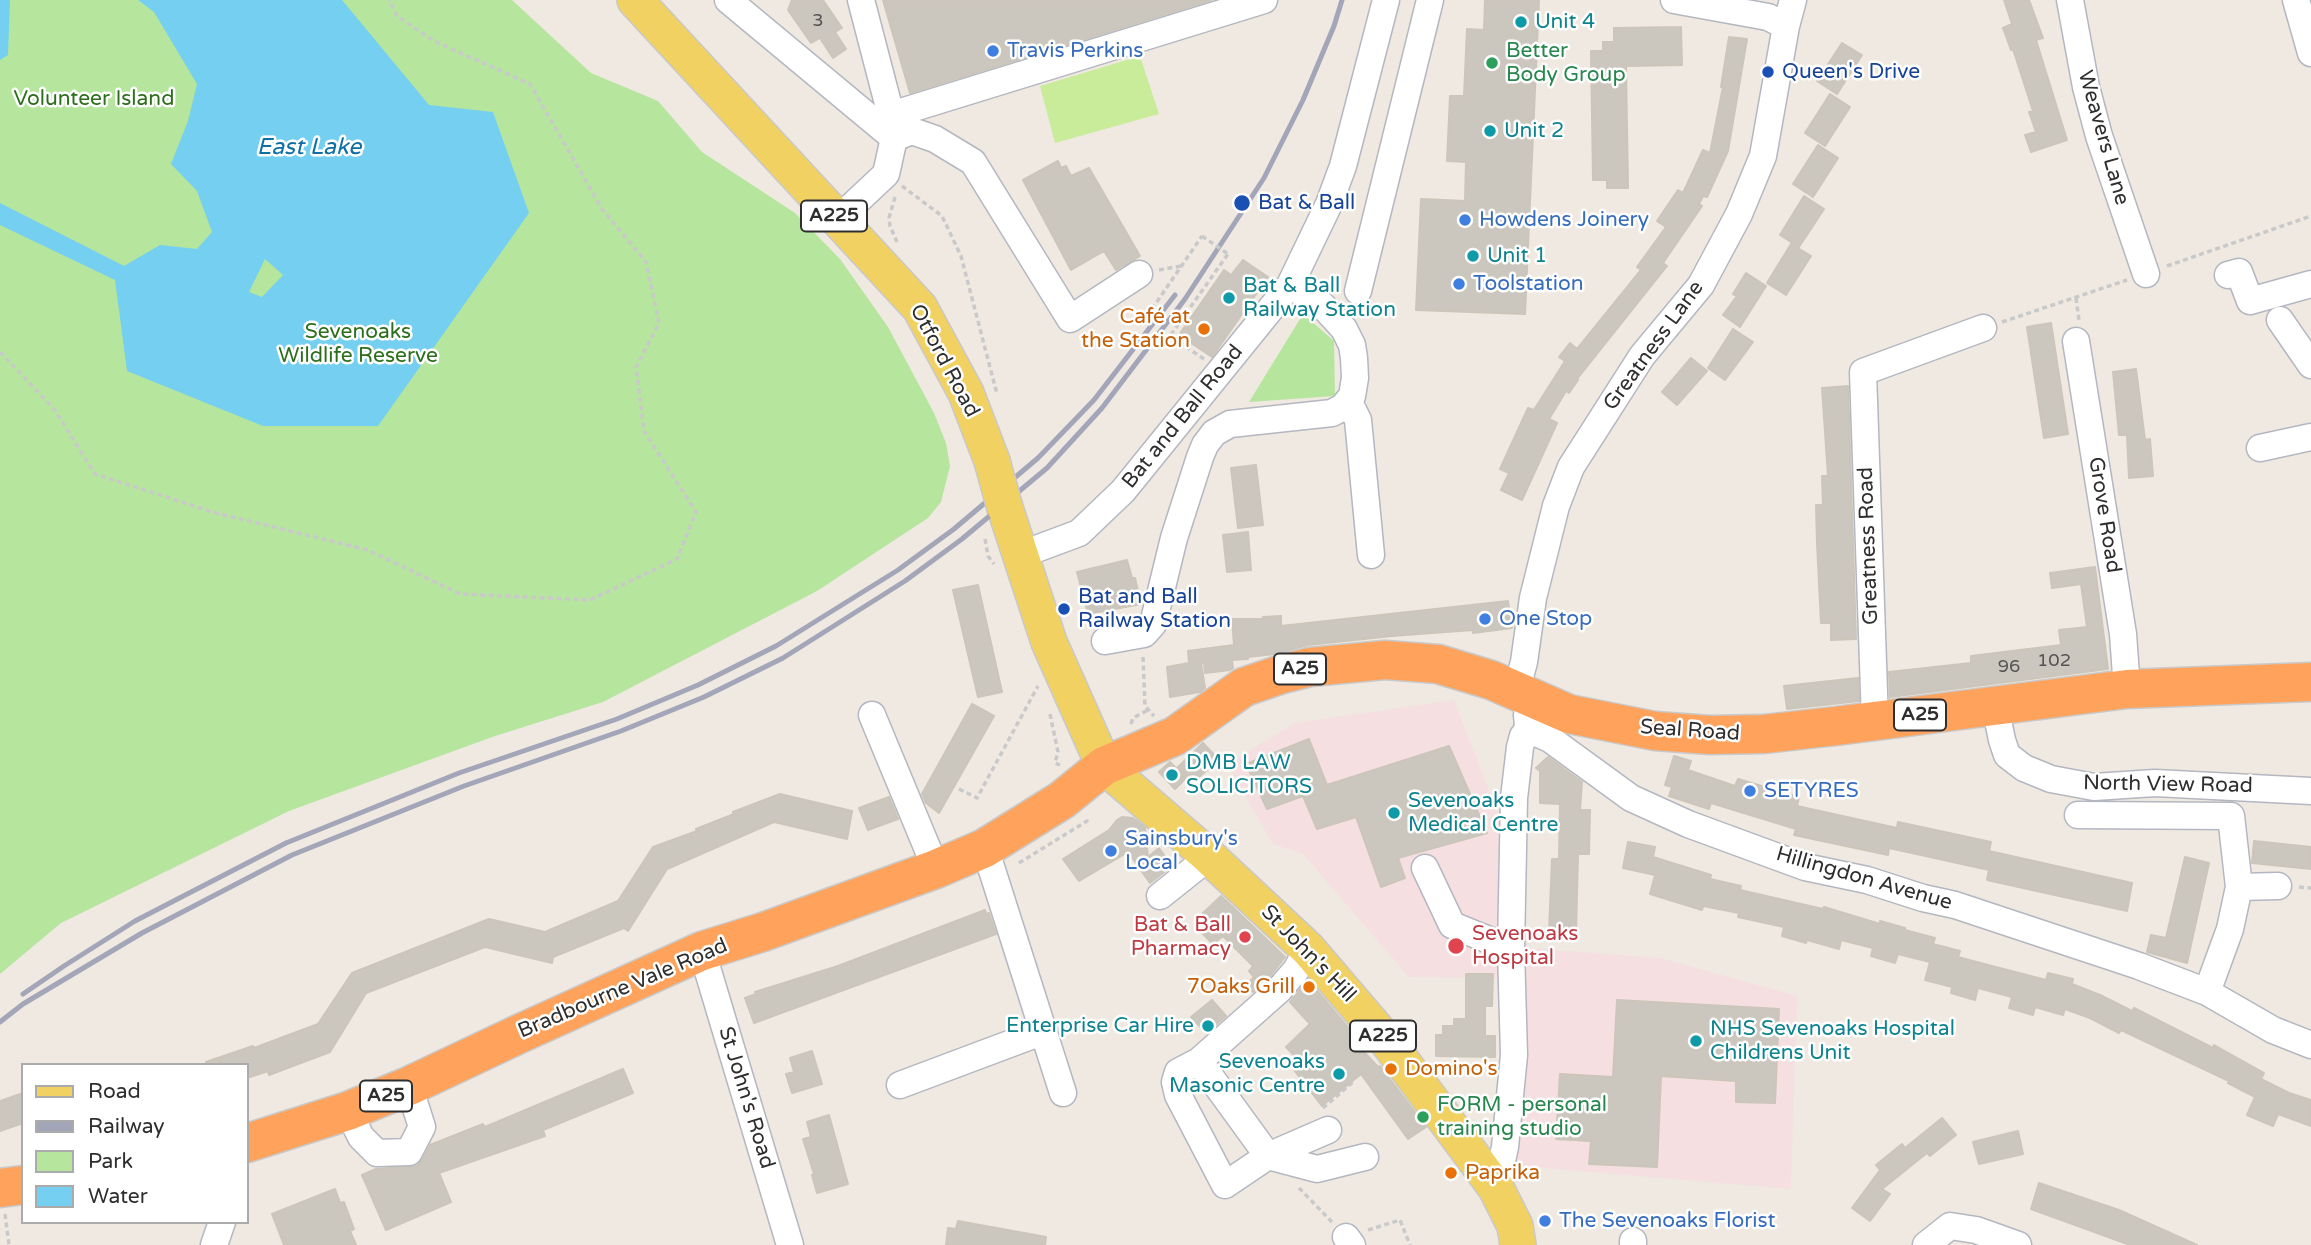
<!DOCTYPE html>
<html>
<head>
<meta charset="utf-8">
<style>
	body { margin:0 }
	#map { position:relative; width:2311px; height:1245px; overflow:hidden; background:#efe9e1; font-family:"Varela Round",sans-serif }
	canvas { display:block }
	.legend { position:absolute; left:21px; top:1063px; width:228px; height:161px; box-sizing:border-box; background:#fff; border:2px solid #ababab; margin:0; padding:9px 12px; list-style:none; font-size:21px; color:#2e2e2e }
	.legend li { display:flex; align-items:center; gap:14px; height:35px }
	.legend b { width:35px; border:2px solid #ababab }
</style>
</head>
<body>
<div id="map">
<canvas width="2311" height="1245"></canvas>
<ul class="legend">
<li><b style="height:9px;background:#f2d163"></b>Road</li>
<li><b style="height:9px;background:#a3a6b8"></b>Railway</li>
<li><b style="height:19px;background:#b6e59e"></b>Park</li>
<li><b style="height:19px;background:#75cff0"></b>Water</li>
</ul>
</div>
<script>
const c = document.querySelector('canvas').getContext('2d');
c.lineJoin = 'round';
function fill(path, color) { c.fillStyle = color; c.fill(path, 'evenodd'); }
const shape = rows => new Path2D(rows.map(r => 'M' + r).join(''));
function stroke(path, color, width, dash) { c.strokeStyle = color; c.lineWidth = width; c.lineCap = dash ? 'butt' : 'round'; c.setLineDash(dash || []); c.stroke(path); }
function drawText(font, color, halo, rows, align = 'center') {
  c.font = font + ' "Varela Round",sans-serif'; c.lineWidth = 5; c.setLineDash([]); c.textBaseline = 'middle'; c.strokeStyle = halo; c.fillStyle = color; for (const [text, x, y, turn = 0] of rows) {
    c.save(); c.translate(x, y); c.rotate((+turn || 0) * Math.PI / 180); c.textAlign = isNaN(turn) ? turn : align; if (halo) c.strokeText(text, 0, 0); c.fillText(text, 0, 0); c.restore();
  }
}
fill(shape([
	[1454,700,1498,814,1528,948,1660,958,1797,996,1791,1189,1507,1165,1523,978,1409,977,1303,854,1273,844,1227,764,1295,723]
]), '#f5dfe0');
fill(shape([
	[0,0,512,0,591,73,658,101,702,152,795,213,840,259,888,327,934,413,946,443,950,466,941,502,928,518,817,591,603,702,495,736,289,811,61,923,0,974],
	[1303,314,1334,341,1335,396,1249,402]
]), '#b6e59e');
fill(shape([
	[1140,56,1159,114,1055,143,1040,86]
]), '#c9ec9a');
fill(shape([
	[0,0,10,0,8,55,0,60],
	[138,0,342,0,429,105,493,112,529,213,378,426,263,426,127,371,115,280,0,225,0,203,124,266,160,245,197,249,212,232,197,191,171,164,188,121,197,84,154,12],
	[265,259,283,275,262,297,249,292]
]), '#75cff0');
const building = shape([
	[792,0,823,0,842,28,835,32,846,49,833,58,820,38,811,43,788,10,792,0],
	[883,0,1211,0,910,93,883,0],
	[1485,0,1539,0,1525,314,1416,310,1421,199,1465,201,1466,162,1447,161,1450,96,1464,96,1467,29,1484,30,1485,0],
	[2004,0,2029,0,2043,38,2036,40,2067,140,2031,152,2025,135,2036,132,2029,112,2033,111,2013,49,2011,50,2003,28,2012,24,2004,0],
	[1681,27,1682,65,1626,66,1628,188,1607,188,1607,180,1593,180,1591,51,1603,51,1603,42,1614,42,1614,28,1681,27],
	[1729,37,1747,39,1728,151,1707,197,1703,196,1699,204,1702,206,1663,263,1667,266,1577,379,1578,380,1569,393,1566,391,1549,419,1557,423,1522,500,1501,490,1509,473,1500,469,1528,408,1534,410,1565,361,1559,357,1570,343,1577,349,1641,270,1637,267,1666,227,1657,221,1678,190,1683,193,1703,150,1710,153,1723,87,1721,87,1729,37],
	[1842,43,1862,55,1837,94,1817,81,1842,43],
	[1830,94,1850,107,1825,146,1805,133,1830,94],
	[1818,145,1838,158,1813,197,1793,184,1818,145],
	[1058,161,1061,168,1066,166,1071,176,1089,168,1140,256,1116,270,1104,251,1071,270,1023,180,1058,161],
	[1804,196,1824,209,1799,247,1780,235,1804,196],
	[1791,244,1811,256,1786,295,1767,283,1791,244],
	[1243,260,1268,277,1212,357,1179,335,1224,270,1231,275,1243,260],
	[1746,273,1766,286,1740,327,1723,315,1737,296,1733,294,1746,273],
	[2051,323,2068,434,2044,438,2027,327,2051,323],
	[1733,329,1753,342,1725,380,1708,368,1733,329],
	[1691,358,1707,371,1677,405,1662,392,1691,358],
	[2136,369,2145,440,2150,439,2153,476,2129,478,2127,435,2119,435,2113,372,2136,369],
	[1848,386,1856,639,1831,640,1831,623,1821,623,1817,543,1816,505,1823,505,1822,476,1828,476,1822,388,1848,386],
	[1256,465,1263,525,1238,528,1231,468,1256,465],
	[1248,532,1251,570,1227,572,1223,535,1248,532],
	[1127,560,1132,578,1135,578,1141,604,1088,614,1077,572,1127,560],
	[2095,567,2108,669,1890,697,1889,672,1971,663,1971,656,2061,645,2059,630,2087,627,2081,584,2052,588,2050,573,2095,567],
	[978,585,1002,692,978,697,953,590,978,585],
	[1508,601,1512,628,1473,633,1473,630,1392,636,1308,645,1274,654,1248,657,1248,659,1232,660,1233,668,1230,670,1205,673,1204,662,1201,663,1205,688,1200,692,1170,697,1167,667,1189,663,1188,651,1234,645,1232,619,1263,619,1263,617,1281,616,1281,626,1508,601],
	[1858,678,1859,701,1787,709,1784,686,1858,678],
	[972,704,994,716,939,813,926,803,922,794,972,704],
	[1309,739,1327,785,1449,746,1487,833,1398,858,1405,878,1381,887,1356,817,1317,829,1303,796,1267,809,1246,764,1309,739],
	[1203,743,1219,760,1193,782,1178,767,1203,743],
	[1674,756,1691,761,1688,770,1735,786,1738,779,1799,797,1797,806,1897,828,1898,822,1991,842,1989,851,2132,883,2127,911,1987,880,1989,870,1889,848,1888,855,1794,835,1796,829,1711,803,1709,809,1669,796,1672,787,1665,785,1674,756],
	[1548,757,1582,782,1580,810,1590,810,1589,854,1578,854,1576,933,1549,932,1552,859,1559,859,1560,804,1540,803,1540,771,1536,768,1548,757],
	[1170,762,1186,778,1175,789,1159,772,1170,762],
	[780,794,852,811,847,839,774,822,667,869,628,931,624,928,553,957,552,963,485,947,366,993,330,1052,269,1075,268,1071,247,1078,247,1065,207,1065,206,1062,253,1046,254,1048,318,1024,352,973,489,919,545,932,618,901,653,847,697,831,696,829,734,814,733,812,780,794],
	[889,797,898,819,868,830,859,808,889,797],
	[1122,817,1133,818,1145,827,1148,857,1159,848,1172,866,1150,883,1128,852,1079,881,1063,859,1109,830,1117,820,1122,817],
	[2254,841,2311,847,2311,869,2252,863,2254,841],
	[1628,842,1655,847,1653,857,1711,875,1710,879,1741,886,1740,890,1823,909,1824,907,1880,924,1880,921,1905,928,1905,930,1935,938,1933,944,1960,951,1958,957,1988,965,2046,980,2048,973,2073,979,2072,984,2100,995,2132,1011,2134,1008,2213,1048,2214,1045,2264,1073,2261,1079,2289,1093,2311,1100,2311,1126,2278,1114,2273,1126,2247,1115,2255,1097,2228,1083,2229,1081,2121,1030,2119,1033,2090,1018,2065,1009,2063,1015,2035,1007,2033,1015,2009,1008,2012,997,1978,988,1975,1000,1951,993,1952,987,1925,980,1930,962,1898,954,1895,963,1871,956,1873,948,1841,940,1839,949,1807,940,1806,943,1782,936,1784,927,1738,917,1739,913,1703,906,1702,910,1650,894,1655,875,1623,868,1628,842],
	[2185,857,2209,863,2187,963,2147,952,2151,935,2166,938,2185,857],
	[1221,896,1285,957,1268,979,1253,992,1246,985,1254,977,1249,971,1253,966,1223,936,1213,944,1198,929,1208,919,1202,914,1221,896],
	[985,910,986,914,989,913,996,934,754,1023,745,998,756,994,755,992,838,966,985,910],
	[1466,974,1493,974,1492,1006,1485,1006,1485,1036,1495,1036,1495,1057,1436,1056,1436,1035,1443,1035,1443,1026,1454,1026,1454,1019,1466,1019,1466,974],
	[1308,980,1355,1036,1352,1039,1378,1067,1380,1066,1426,1127,1408,1139,1361,1074,1322,1106,1294,1070,1301,1063,1286,1047,1310,1024,1290,1002,1308,980],
	[1212,1000,1226,1016,1206,1033,1191,1017,1212,1000],
	[1617,1000,1779,1009,1775,1103,1736,1102,1736,1081,1661,1076,1657,1167,1589,1164,1591,1141,1556,1139,1560,1074,1613,1077,1617,1000],
	[812,1051,822,1084,792,1093,786,1074,794,1072,790,1058,812,1051],
	[623,1069,633,1093,543,1130,545,1136,439,1173,451,1202,386,1230,362,1175,376,1169,417,1166,423,1159,430,1145,483,1124,485,1127,623,1069],
	[23,1093,23,1123,0,1131,0,1101,23,1093],
	[829,1115,848,1184,817,1193,812,1175,814,1174,803,1139,811,1137,807,1122,829,1115],
	[1942,1118,1956,1135,1930,1156,1927,1153,1882,1189,1890,1194,1870,1221,1852,1208,1880,1170,1876,1165,1902,1144,1905,1148,1942,1118],
	[2018,1131,2023,1154,1979,1164,1973,1142,2018,1131],
	[2039,1183,2119,1210,2197,1245,2130,1245,2031,1209,2039,1183],
	[335,1189,340,1203,344,1202,354,1229,350,1231,356,1245,284,1245,272,1214,335,1189],
	[958,1221,1046,1237,1045,1245,946,1245,948,1228,956,1229,958,1221]
]);
fill(building, '#cbc7bf');
stroke(building, '#cbc5ba', 2);
const minor = shape([
	[728,0,894,138,912,131,935,139,973,162,1070,319,1139,274],
	[1674,0,1768,17,1786,26],
	[2070,0,2086,87,2099,136,2146,274],
	[2296,0,2311,53],
	[891,115,1264,0],
	[837,220,886,174,894,138,891,115,861,0],
	[2228,275,2239,272,2250,301,2311,284],
	[1358,291,1430,0],
	[2280,320,2311,365],
	[2076,341,2123,634,2127,689],
	[1349,402,1358,420,1371,555],
	[2260,448,2311,437],
	[1020,555,1079,533,1123,491,1290,285,1329,204,1343,166,1386,0],
	[1105,641,1144,634,1153,624,1174,538,1200,457,1205,445,1214,433,1230,424,1332,413,1343,407,1352,396,1355,378,1354,358,1352,345,1344,329,1322,305,1290,285],
	[1516,691,1524,662,1533,598,1556,506,1571,467,1642,356,1701,285,1739,214,1763,156,1786,26,1793,0],
	[1533,698,1527,715,1528,726,1532,731,1550,739,1631,798,1688,824,1805,867,1867,880,1923,898,1955,905,2139,966,2207,992,2273,1030,2311,1045],
	[1995,706,2002,740,2007,755,2024,768,2051,779,2094,787,2155,783,2311,791],
	[872,715,936,869],
	[1875,721,1863,372,1983,328],
	[2078,815,2231,816,2239,887],
	[985,848,1063,1093],
	[1425,868,1452,925,1511,949],
	[1160,896,1209,857],
	[1308,949,1296,970,1279,990,1199,1061,1178,1072,1175,1082,1178,1095,1225,1185,1268,1156,1328,1130],
	[702,951,790,1245],
	[2207,992,2230,929,2239,887,2278,886],
	[1199,1061,1268,1156],
	[900,1085,1044,1031],
	[348,1111,361,1137,377,1153,409,1152,422,1127,409,1086],
	[1268,1156,1317,1169,1365,1157],
	[1496,1188,1505,1147,1514,1055,1511,949,1514,798,1520,747,1523,736,1529,728],
	[1346,1237,1352,1245],
	[1633,1241,1633,1245],
	[214,1245,222,1222],
	[1926,1245,1950,1226,1976,1230,2018,1245]
]);
const major = shape([
	[635,0,920,308,966,393,992,461],
	[1005,508,1049,642,1104,766,1205,853,1308,949,1390,1045,1496,1188,1515,1226,1518,1245]
]);
const highway = shape([
	[247,1143,348,1111,409,1086,519,1034,702,951,763,932,936,869,985,848,1062,800,1104,766,1175,736,1244,687,1282,674,1310,667,1385,660,1438,664,1491,680,1569,714,1655,731,1710,735,1764,734,1836,726,2127,689,2311,682],
	[0,1188,23,1185]
]);
stroke(minor, '#b4b7c1', 29);
stroke(major, '#c9c9c9', 38);
stroke(highway, '#c9c9c9', 41);
stroke(shape([
	[902,186,942,216,961,256,997,394],
	[895,197,889,218,890,226,897,242],
	[2167,266,2311,216],
	[1159,270,1181,266],
	[2076,298,2079,320],
	[1152,309,1202,236],
	[2002,322,2127,280],
	[0,352,54,409,95,474,212,512,368,550,460,594,590,600,677,559,696,512,644,431,636,367,659,323,646,262,602,209,530,84,434,41,397,16,389,0],
	[1204,359,1170,336,1228,254],
	[985,539,988,556,994,564],
	[1143,657,1145,706,1154,716],
	[1050,714,1058,752,1055,763,1060,765],
	[1131,724,1133,718,1148,710],
	[959,789,977,798,1038,686],
	[1019,863,1087,821,1086,818],
	[2299,887,2311,888],
	[1323,1108,1353,1082],
	[1299,1188,1332,1222],
	[5,1214,9,1245],
	[1368,1230,1400,1220,1410,1245]
]), '#c9c9c9', 3.5, [5, 3.5]);
stroke(minor, '#fff', 26);
stroke(major, '#f2d163', 35);
stroke(highway, '#ffa35c', 38);
stroke(shape([
	[23,994,64,966,135,921,286,843,459,773,617,719,698,685,776,646,898,570,954,529,1038,458,1094,400,1175,295],
	[0,1022,23,1004,142,933,292,855,464,786,621,731,704,697,783,658,905,581,962,539,1047,468,1102,408,1185,299,1264,178,1303,100,1334,26,1342,0]
]), '#a3a6b8', 5);
const majorBridge = shape([
	[992,461,1005,508]
]);
stroke(majorBridge, '#c9c9c9', 38, []);
stroke(shape([
	[1202,236,1228,254]
]), '#c9c9c9', 3.5, [5, 3.5]);
stroke(majorBridge, '#f2d163', 35);
for (const [x, y, r, color] of [
	[1521,22,7,"#0f9aa8"],
	[993,51,7,"#3f7fe0"],
	[1492,63,7,"#2e9e5b"],
	[1768,72,7,"#1a4fb4"],
	[1490,131,7,"#0f9aa8"],
	[1242,203,9,"#1a4fb4"],
	[1465,220,7,"#3f7fe0"],
	[1473,256,7,"#0f9aa8"],
	[1459,284,7,"#3f7fe0"],
	[1229,298,7,"#0f9aa8"],
	[1204,329,7,"#e8710a"],
	[1064,609,7,"#1a4fb4"],
	[1485,619,7,"#3f7fe0"],
	[1172,775,7,"#0f9aa8"],
	[1750,791,7,"#3f7fe0"],
	[1394,813,7,"#0f9aa8"],
	[1111,851,7,"#3f7fe0"],
	[1245,937,7,"#e0444e"],
	[1456,946,9,"#e0444e"],
	[1309,987,7,"#e8710a"],
	[1208,1026,7,"#0f9aa8"],
	[1696,1041,7,"#0f9aa8"],
	[1391,1069,7,"#e8710a"],
	[1339,1074,7,"#0f9aa8"],
	[1423,1117,7,"#2e9e5b"],
	[1451,1173,7,"#e8710a"],
	[1545,1221,7,"#3f7fe0"]
]) { const dot = new Path2D(); dot.arc(x, y, r, 0, 2 * Math.PI); c.fillStyle = color; c.fill(dot); stroke(dot, '#fff', 2.5); }
drawText('18px', '#555452', null, [
	["3",818,21],
	["102",2054,661],
	["96",2009,667]
]);
for (const [x, y, w] of [
	[834,216,66],
	[1300,669,52],
	[1920,715,52],
	[1383,1036,66],
	[386,1096,52]
]) { const box = new Path2D(); box.roundRect(x - w / 2, y - 15.5, w, 31, 5); c.fillStyle = '#fff'; c.fill(box); stroke(box, '#2e2e2e', 2); }
drawText('bold 19px', '#2e2e2e', null, [
	["A225",834,216],
	["A25",1300,669],
	["A25",1920,715],
	["A225",1383,1036],
	["A25",386,1096]
]);
drawText('21px', '#0d838f', '#fff', [
	["Unit 4",1535,22],
	["Unit 2",1504,131],
	["Unit 1",1487,256],
	["Bat & Ball",1243,286],
	["Railway Station",1243,310],
	["DMB LAW",1186,763],
	["SOLICITORS",1186,787],
	["Sevenoaks",1408,801],
	["Medical Centre",1408,825],
	["Enterprise Car Hire",1194,1026,"right"],
	["NHS Sevenoaks Hospital",1710,1029],
	["Childrens Unit",1710,1053],
	["Sevenoaks",1325,1062,"right"],
	["Masonic Centre",1325,1086,"right"]
], 'left');
drawText('21px', '#366cbe', '#fff', [
	["Travis Perkins",1007,51],
	["Howdens Joinery",1479,220],
	["Toolstation",1473,284],
	["One Stop",1499,619],
	["SETYRES",1764,791],
	["Sainsbury's",1125,839],
	["Local",1125,863],
	["The Sevenoaks Florist",1559,1221]
], 'left');
drawText('21px', '#27864d', '#fff', [
	["Better",1506,51],
	["Body Group",1506,75],
	["FORM - personal",1437,1105],
	["training studio",1437,1129]
], 'left');
drawText('21px', '#164399', '#fff', [
	["Queen's Drive",1782,72],
	["Bat & Ball",1258,203],
	["Bat and Ball",1078,597],
	["Railway Station",1078,621]
], 'left');
drawText('21px', '#2c6e1b', '#fff', [
	["Volunteer Island",94,99],
	["Sevenoaks",358,332],
	["Wildlife Reserve",358,356]
]);
drawText('21px', '#2e2e2e', '#fff', [
	["Weavers Lane",2103,138,74],
	["Greatness Lane",1654,346,-54],
	["Otford Road",944,361,62],
	["Bat and Ball Road",1183,417,-51],
	["Grove Road",2104,515,81],
	["Greatness Road",1869,546,-92],
	["Seal Road",1690,731,4],
	["North View Road",2168,785,1],
	["Hillingdon Avenue",1864,879,16],
	["St John's Hill",1308,954,46],
	["Bradbourne Vale Road",623,989,-23],
	["St John's Road",746,1098,73]
]);
drawText('21px', '#c56008', '#fff', [
	["Café at",1190,317],
	["the Station",1190,341],
	["7Oaks Grill",1295,987],
	["Domino's",1405,1069,"left"],
	["Paprika",1465,1173,"left"]
], 'right');
drawText('21px', '#be3a42', '#fff', [
	["Bat & Ball",1231,925],
	["Pharmacy",1231,949],
	["Sevenoaks",1472,934,"left"],
	["Hospital",1472,958,"left"]
], 'right');
drawText('italic 23px', '#0d6fa3', '#fff', [
	["East Lake",309,148]
]);
</script>
</body>
</html>
